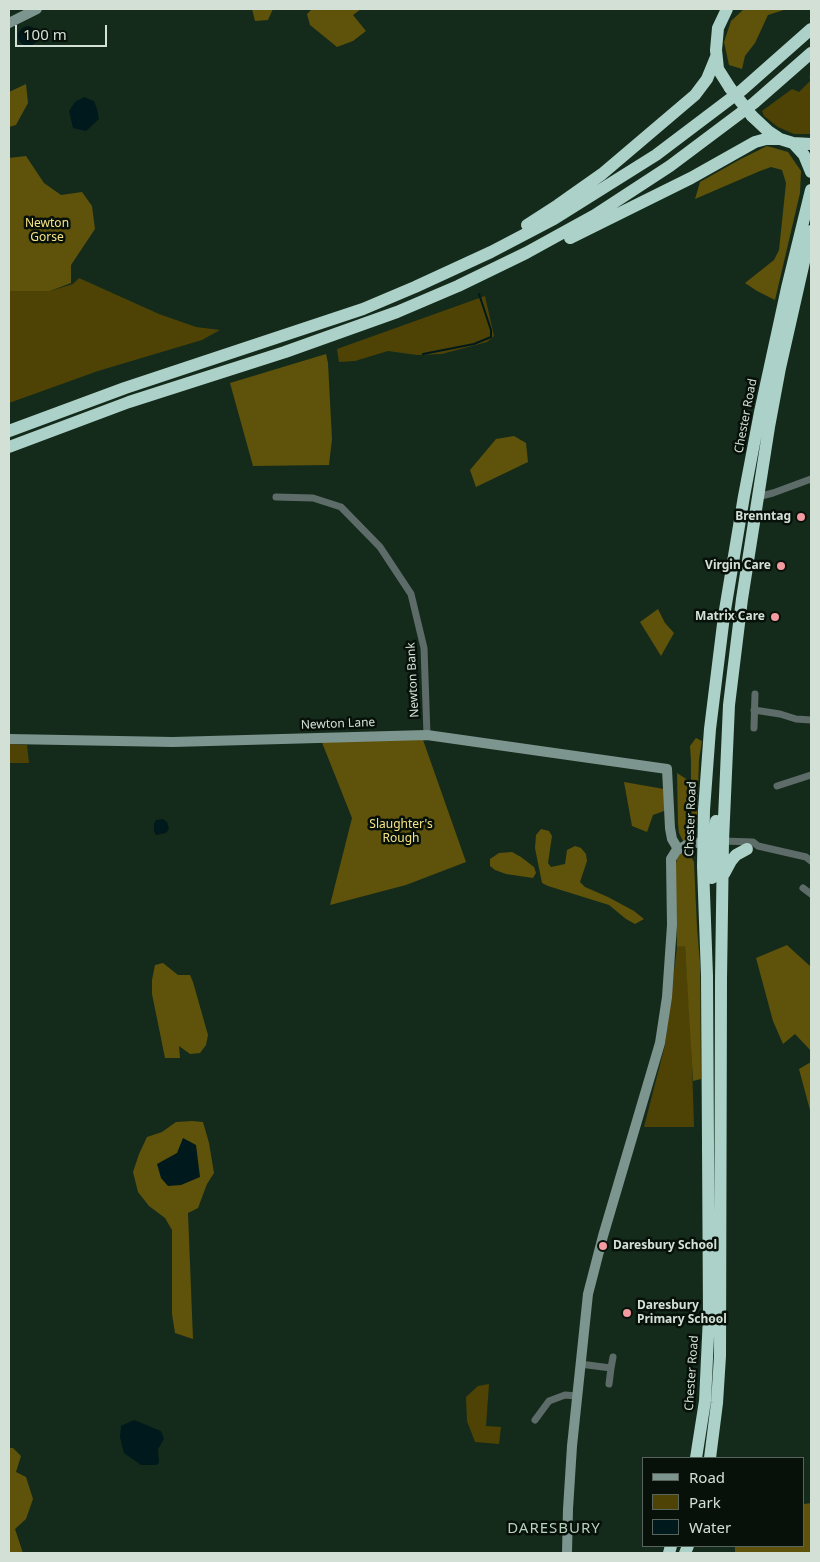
<!DOCTYPE html>
<html>
<head>
<meta charset="utf-8">
<style>
	body { margin:0 }
	#map { position:relative; width:820px; height:1562px; overflow:hidden; background:#142b1b; font-family:"Noto Sans",sans-serif }
	canvas { display:block }
	.frame { position:absolute; inset:0; border:10px solid #d3e0d6; pointer-events:none }
	.legend { position:absolute; left:642px; top:1457px; width:162px; height:90px; box-sizing:border-box; background:#07110a; border:1px solid #59645c; margin:0; padding:6px 9px; list-style:none; font-size:15px; color:#d3e0d6 }
	.legend li { display:flex; align-items:center; gap:10px; height:25px }
	.legend b { width:25px; border:1px solid #59645c }
	.scale { position:absolute; left:15px; top:25px; width:92px; height:22px; box-sizing:border-box; border:2px solid #d3e0d6; border-top:0; padding-left:6px; font-size:15px; line-height:18px; white-space:nowrap; color:#d3e0d6; -webkit-text-stroke:4px #07110a; paint-order:stroke }
</style>
</head>
<body>
<div id="map">
<canvas width="820" height="1562"></canvas>
<div class="frame"></div>
<ul class="legend">
<li><b style="height:6px;background:#7d958f"></b>Road</li>
<li><b style="height:14px;background:#4e4305"></b>Park</li>
<li><b style="height:14px;background:#00191c"></b>Water</li>
</ul>
<div class="scale">100 m</div>
</div>
<script>
const c = document.querySelector('canvas').getContext('2d');
c.lineJoin = 'round';
function fill(path, color) { c.fillStyle = color; c.fill(path, 'evenodd'); }
const shape = rows => new Path2D(rows.map(r => 'M' + r).join(''));
function stroke(path, color, width, dash) { c.strokeStyle = color; c.lineWidth = width; c.lineCap = dash ? 'butt' : 'round'; c.setLineDash(dash || []); c.stroke(path); }
function drawText(font, color, halo, rows, align = 'center') {
  c.font = font + ' "Noto Sans",sans-serif'; c.lineWidth = 5; c.setLineDash([]); c.textBaseline = 'middle'; c.strokeStyle = halo; c.fillStyle = color; for (const [text, x, y, turn = 0] of rows) {
    c.save(); c.translate(x, y); c.rotate((+turn || 0) * Math.PI / 180); c.textAlign = isNaN(turn) ? turn : align; if (halo) c.strokeText(text, 0, 0); c.fillText(text, 0, 0); c.restore();
  }
}
fill(shape([
	[811,74,811,134,794,134,778,127,764,116,762,111,792,89,799,92,811,80,809,77],
	[79,278,159,314,196,327,220,330,202,340,98,371,9,403,9,291,50,291,73,284],
	[485,296,494,336,487,342,442,354,417,355,388,351,355,361,339,362,337,349],
	[9,744,27,745,29,763,9,763],
	[685,945,691,1033,694,1127,644,1127,665,1045,677,947],
	[489,1384,486,1426,501,1427,499,1444,475,1442,467,1421,466,1397,478,1386]
]), '#4e4305');
fill(shape([
	[252,9,273,9,268,20,255,21],
	[312,9,361,9,353,15,366,31,353,41,337,47,310,25,307,14],
	[744,9,787,9,768,15,755,43,745,56,742,69,729,65,724,42,731,21],
	[26,84,28,103,16,125,9,127,9,92],
	[767,146,788,152,801,171,800,193,775,300,757,291,745,283,774,260,779,250,786,183,782,170,771,167,760,171,695,199,700,182,739,160],
	[26,156,44,183,61,195,82,192,92,206,95,229,71,265,71,283,50,291,9,291,9,158],
	[326,354,328,363,332,439,329,465,253,466,230,383],
	[514,436,526,443,528,462,476,487,470,470,496,439],
	[658,609,665,623,674,633,661,656,640,622],
	[422,737,466,862,406,885,330,905,352,818,321,740],
	[696,738,702,741,699,760,697,821,692,832,693,840,683,841,679,833,678,824,677,773,691,782,691,761,690,746],
	[624,782,664,789,664,811,653,815,647,832,632,826],
	[541,829,549,831,552,836,548,863,551,867,565,864,567,850,575,846,581,848,586,854,587,861,580,882,585,887,608,897,634,911,644,919,635,924,626,919,609,905,548,886,542,883,535,848,536,835],
	[512,852,521,857,534,867,536,873,533,878,506,874,495,870,490,866,490,859,499,853],
	[689,853,694,862,697,928,700,963,701,1079,693,1081,685,946,677,947,675,868,678,854],
	[787,945,811,967,811,1051,795,1034,783,1044,773,1021,756,958],
	[163,963,178,975,190,975,193,982,208,1035,206,1045,200,1053,190,1054,179,1046,180,1058,165,1058,152,994,152,980,155,965],
	[811,1062,811,1114,799,1069],
	[192,1121,203,1122,209,1143,214,1173,207,1184,198,1208,188,1213,193,1339,175,1333,172,1314,172,1230,165,1218,149,1206,138,1192,133,1172,139,1154,147,1137,162,1132,176,1122],
	[9,1448,13,1448,21,1456,16,1472,26,1477,33,1499,26,1519,15,1529,23,1553,9,1553],
	[811,1503,811,1553,735,1553,735,1546,804,1546,804,1504]
]), '#5f520a');
fill(shape([
	'18 36a10 10 0 1 1 20 0a10 10 0 1 1-20 0Z',
	[84,97,94,101,97,109,99,119,86,131,73,128,69,111,75,102],
	[163,819,167,822,169,829,166,833,156,835,154,831,154,824,156,820],
	[183,1138,196,1145,200,1177,181,1185,168,1186,161,1178,157,1164,177,1153],
	[134,1420,161,1431,164,1439,158,1449,159,1463,156,1465,141,1465,124,1453,120,1437,121,1426]
]), '#00191c');
stroke(shape([
	[423,354,474,344,491,337,491,330,479,294]
]), '#00191c', 2);
stroke(shape([
	[276,497,313,498,341,507,380,547,411,594,424,648,427,735],
	[757,497,773,493,811,479],
	[754,710,780,714,796,719,811,720],
	[754,728,755,694],
	[777,786,811,775],
	[723,841,753,842,758,846,806,857,811,861],
	[803,888,811,894],
	[580,1364,611,1368,609,1384],
	[611,1368,613,1357],
	[535,1420,549,1401,565,1395,577,1396]
]), '#5e6c69', 7);
stroke(shape([
	[9,23,37,9],
	[9,739,173,742,427,735,667,769,670,828,672,839,678,849],
	[567,1553,568,1509,572,1446,588,1294,603,1236,660,1043,667,997,672,925,671,859,676,851,688,844,709,841]
]), '#7d958f', 10);
stroke(shape([
	[727,9,718,28,716,50,718,69,730,88],
	[752,116,768,131,780,139,793,143,811,144],
	[793,143,804,155,811,172],
	[527,225,558,205,602,174,695,95,707,79,716,57],
	[570,238,691,178,755,142,766,139,780,139],
	[9,431,125,388,363,309,415,287,491,252,554,219,656,155,742,90,811,29],
	[9,447,129,402,285,352,397,312,458,286,526,253,595,215,670,166,754,103,811,53],
	[724,874,731,861,736,855,747,849],
	[712,878,716,821],
	[696,1458,705,1401,709,1316,707,976,703,866,704,810,710,729,724,616,744,496,760,412,787,288,811,190],
	[710,1458,717,1403,720,1356,721,979,723,841,729,705,742,599,769,427,780,368,811,231],
	[669,1553,671,1546],
	[685,1553,688,1546]
]), '#acd1c8', 12);
stroke(shape([
	[730,88,752,116]
]), '#acd1c8', 12);
for (const [x, y, r, color] of [
	[801,517,5,"#f49b9f"],
	[781,566,5,"#f49b9f"],
	[775,617,5,"#f49b9f"],
	[603,1246,5,"#f49b9f"],
	[627,1313,5,"#f49b9f"]
]) { const dot = new Path2D(); dot.arc(x, y, r, 0, 2 * Math.PI); c.fillStyle = color; c.fill(dot); stroke(dot, '#07110a', 2); }
drawText('12px', '#f6e385', '#07110a', [
	["Newton",47,224],
	["Gorse",47,238],
	["Slaughter's",401,825],
	["Rough",401,839]
]);
drawText('12px', '#d3e0d6', '#07110a', [
	["Chester Road",746,416,-79],
	["Newton Bank",413,680,-93],
	["Newton Lane",338,724,-2],
	["Chester Road",691,819,-88],
	["Chester Road",692,1373,-86]
]);
drawText('bold 12px', '#d3e0d6', '#07110a', [
	["Brenntag",791,517],
	["Virgin Care",771,566],
	["Matrix Care",765,617],
	["Daresbury School",613,1246,"left"],
	["Daresbury",637,1306,"left"],
	["Primary School",637,1320,"left"]
], 'right');
c.letterSpacing = '1px';
drawText('15px', '#b6d1bc', '#07110a', [
	["DARESBURY",554,1529]
]);
c.letterSpacing = '0px';
</script>
</body>
</html>
